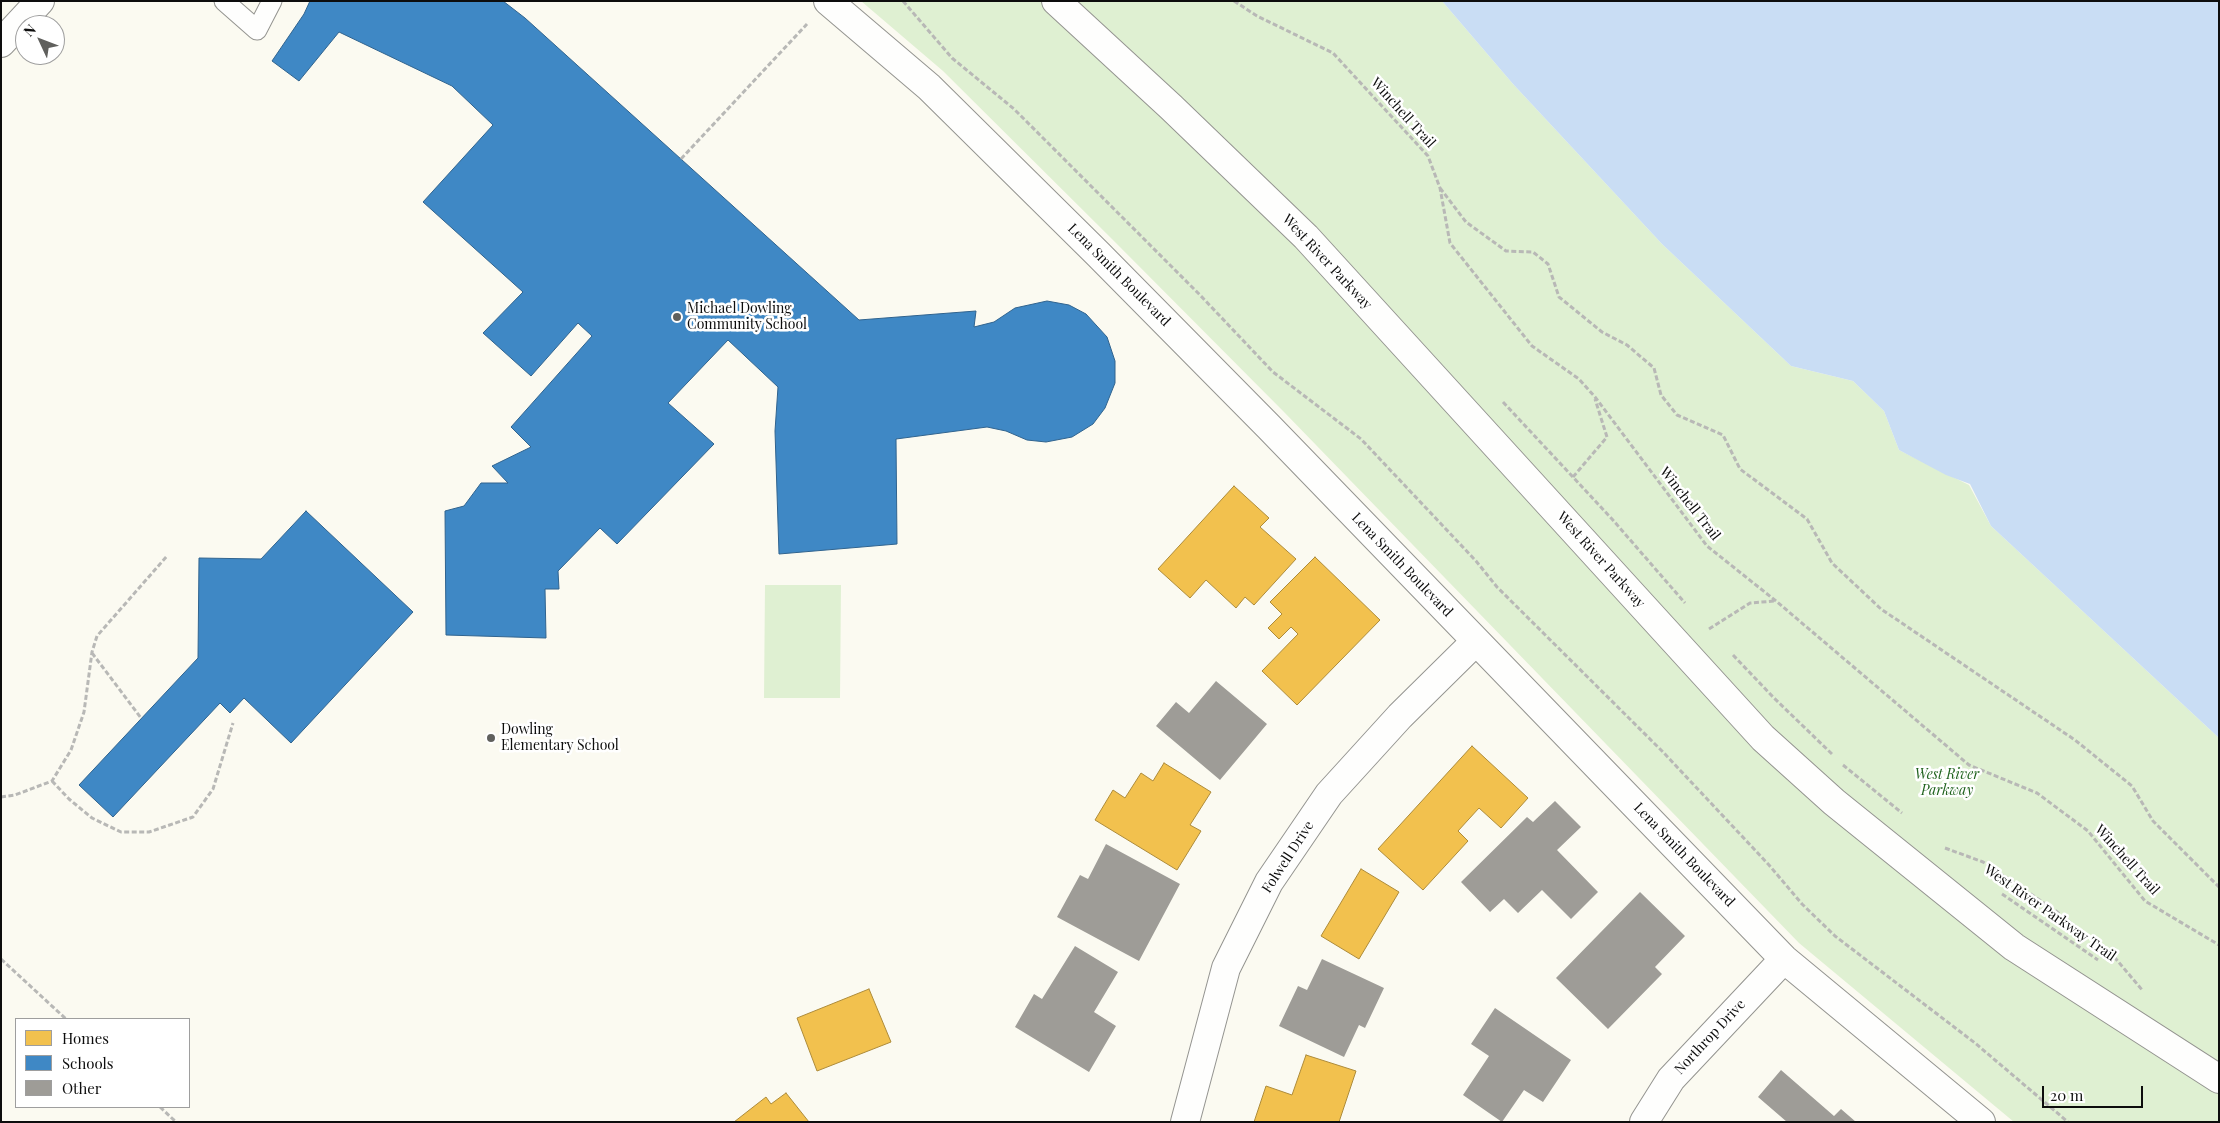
<!DOCTYPE html>
<html>
<head>
<meta charset="utf-8">
<style>
	body { margin:0 }
	#map { position:relative; width:2220px; height:1123px; overflow:hidden; background:#fbfaf1; font-family:"Playfair Display",serif }
	canvas { display:block }
	.frame { position:absolute; inset:0; border:2px solid #0d0d0d; pointer-events:none }
	.legend { position:absolute; left:15px; top:1018px; width:175px; height:90px; box-sizing:border-box; background:#fff; border:1px solid #9e9e9e; margin:0; padding:6px 9px; list-style:none; font-size:15px; color:#0d0d0d }
	.legend li { display:flex; align-items:center; gap:10px; height:25px }
	.legend b { width:25px; border:1px solid #9e9e9e }
	.north { position:absolute; left:15px; top:15px; width:50px; height:50px; box-sizing:border-box; background:#fff; border:1px solid #9e9e9e; border-radius:50%; rotate:313deg; font-size:14px; font-weight:700; line-height:20px; text-align:center; color:#0d0d0d }
	.north::after { content:''; display:block; margin:auto; width:18px; height:22px; background:#60605d; clip-path:polygon(50% 0,100% 100%,50% 72%,0 100%) }
	.scale { position:absolute; left:2042px; top:1086px; width:101px; height:22px; box-sizing:border-box; border:2px solid #0d0d0d; border-top:0; padding-left:6px; font-size:15px; line-height:18px; white-space:nowrap; color:#0d0d0d; -webkit-text-stroke:4px #fff; paint-order:stroke }
</style>
</head>
<body>
<div id="map">
<canvas width="2220" height="1123"></canvas>
<div class="frame"></div>
<ul class="legend">
<li><b style="height:14px;background:#f2c14e"></b>Homes</li>
<li><b style="height:14px;background:#3f88c5"></b>Schools</li>
<li><b style="height:14px;background:#9e9c97"></b>Other</li>
</ul>
<div class="north">N</div>
<div class="scale">20 m</div>
</div>
<script>
const c = document.querySelector('canvas').getContext('2d');
c.lineJoin = 'round';
function fill(path, color) { c.fillStyle = color; c.fill(path, 'evenodd'); }
const shape = rows => new Path2D(rows.map(r => 'M' + r).join(''));
function stroke(path, color, width, dash) { c.strokeStyle = color; c.lineWidth = width; c.lineCap = dash ? 'butt' : 'round'; c.setLineDash(dash || []); c.stroke(path); }
function drawText(font, color, halo, rows, align = 'center') {
  c.font = font + ' "Playfair Display",serif'; c.lineWidth = 5; c.setLineDash([]); c.textBaseline = 'middle'; c.strokeStyle = halo; c.fillStyle = color; for (const [text, x, y, turn = 0] of rows) {
    c.save(); c.translate(x, y); c.rotate((+turn || 0) * Math.PI / 180); c.textAlign = isNaN(turn) ? turn : align; if (halo) c.strokeText(text, 0, 0); c.fillText(text, 0, 0); c.restore();
  }
}
fill(shape([
	[861,1,1442,1,1513,84,1662,244,1791,366,1853,381,1884,411,1899,450,1969,485,1991,526,2219,738,2219,1122,2014,1122,1799,943,1284,412,1112,239,943,71],
	[765,585,841,585,840,698,764,698]
]), '#dff0d2');
fill(shape([
	[1442,1,2219,1,2219,738,1991,526,1970,484,1946,475,1899,450,1884,411,1853,381,1791,366,1662,244,1513,84]
]), '#c9ddf4');
const homes = shape([
	[1234,486,1269,518,1260,527,1296,559,1254,605,1245,597,1236,608,1206,580,1190,598,1158,569,1234,486],
	[1315,557,1380,620,1297,705,1262,671,1298,634,1291,627,1279,639,1268,628,1282,614,1270,602,1315,557],
	[1472,746,1528,798,1501,828,1479,808,1458,831,1468,841,1423,890,1378,849,1472,746],
	[1164,763,1211,792,1190,825,1201,831,1177,870,1095,820,1113,790,1125,798,1141,773,1153,781,1164,763],
	[1361,869,1399,892,1359,959,1321,936,1361,869],
	[869,989,891,1042,817,1071,797,1018,869,989],
	[1306,1055,1356,1071,1339,1122,1254,1122,1266,1086,1292,1095,1306,1055],
	[786,1093,809,1122,734,1122,766,1097,771,1104,786,1093]
]);
fill(homes, '#f2c14e');
stroke(homes, '#ad8b3a', 1);
const schools = shape([
	[310,1,503,1,525,18,859,320,976,311,974,327,994,322,1015,308,1047,301,1069,305,1086,314,1107,337,1115,361,1115,383,1105,408,1093,424,1072,437,1046,442,1027,440,1006,431,987,427,896,439,897,544,779,554,775,431,778,387,728,340,668,403,714,444,617,544,600,528,558,571,559,589,545,589,546,638,446,635,445,511,464,506,481,483,508,483,492,466,531,447,511,427,592,336,578,323,531,376,483,333,523,292,423,202,493,125,452,86,339,32,299,81,272,61,304,14,310,1],
	[306,511,413,612,291,743,244,698,230,713,220,703,113,817,79,785,198,658,199,558,261,559,306,511]
]);
fill(schools, '#3f88c5');
stroke(schools, '#30638e', 1);
fill(shape([
	[1216,681,1267,724,1220,780,1156,726,1176,702,1189,713],
	[1555,801,1581,827,1557,850,1598,892,1571,919,1542,890,1518,913,1504,899,1490,912,1461,882,1527,817,1533,822],
	[1106,844,1180,884,1139,961,1057,917,1080,875,1088,879],
	[1640,892,1685,936,1655,967,1662,974,1608,1029,1556,978],
	[1075,946,1118,972,1094,1012,1116,1026,1089,1072,1015,1027,1034,994,1042,999],
	[1322,959,1384,988,1365,1028,1359,1025,1344,1057,1279,1026,1298,986,1307,990],
	[1495,1008,1571,1060,1543,1102,1524,1090,1502,1122,1463,1095,1489,1056,1471,1044],
	[1781,1070,1834,1116,1841,1109,1856,1122,1787,1122,1758,1097]
]), '#9e9c97');
const service = shape([
	[224,1,257,30,272,1]
]);
const minor = shape([
	[828,1,929,87,1098,254,1269,427,1784,959,1981,1122],
	[1056,1,1171,107,1306,237,1763,738,1834,802,2014,947,2219,1079],
	[1,43,40,1],
	[1185,1122,1226,968,1269,882,1329,794,1400,716,1475,642],
	[1644,1122,1671,1079,1784,959]
]);
stroke(service, '#949490', 21);
stroke(minor, '#949490', 30);
stroke(shape([
	[903,1,952,58,1014,109,1200,295,1273,372,1361,439,1476,561,1497,587,1663,752,1769,865,1802,904,1835,936,1975,1043,2068,1122],
	[1234,1,1257,16,1333,53,1428,156,1440,188,1450,243,1532,346,1579,379,1595,397,1707,546,1776,601,1969,765,2037,793,2088,831,2145,901,2219,945],
	[681,159,807,24],
	[1440,188,1466,222,1506,251,1533,252,1548,264,1559,297,1602,332,1627,345,1654,368,1661,395,1677,415,1723,435,1740,469,1807,519,1832,563,1881,609,2075,740,2132,786,2153,821,2219,887],
	[1503,402,1612,519,1685,603],
	[1573,477,1607,437,1595,399],
	[1709,629,1750,603,1775,601],
	[92,653,141,718],
	[1733,655,1774,698,1833,755],
	[1843,765,1902,813],
	[52,781,69,799,92,818,121,832,149,832,193,817,213,789,233,723],
	[1,797,15,795,52,781,71,750,84,712,92,652,97,636,167,556],
	[1945,848,1983,862,2056,911,2116,959,2143,991],
	[2002,894,2098,960],
	[1,959,66,1019],
	[160,1107,176,1122]
]), '#b8b8b6', 3, [5, 2.5]);
stroke(service, '#fefefd', 19);
stroke(minor, '#fefefd', 28);
for (const [x, y, r, color] of [
	[677,317,5,"#60605d"],
	[491,738,5,"#60605d"]
]) { const dot = new Path2D(); dot.arc(x, y, r, 0, 2 * Math.PI); c.fillStyle = color; c.fill(dot); stroke(dot, '#fff', 2); }
drawText('14px', '#0d0d0d', '#fff', [
	["Winchell Trail",1403,113,48],
	["West River Parkway",1327,262,47],
	["Lena Smith Boulevard",1119,275,45],
	["Winchell Trail",1690,504,52],
	["West River Parkway",1601,560,48],
	["Lena Smith Boulevard",1402,565,46],
	["Lena Smith Boulevard",1684,855,46],
	["Folwell Drive",1288,857,-57],
	["Winchell Trail",2127,860,48],
	["West River Parkway Trail",2050,913,35],
	["Northrop Drive",1710,1037,-47]
]);
drawText('14px', '#0d0d0d', '#fff', [
	["Michael Dowling",687,309],
	["Community School",687,325],
	["Dowling",501,730],
	["Elementary School",501,746]
], 'left');
drawText('italic 14px', '#21641f', '#fff', [
	["West River",1947,775],
	["Parkway",1947,791]
]);
</script>
</body>
</html>
